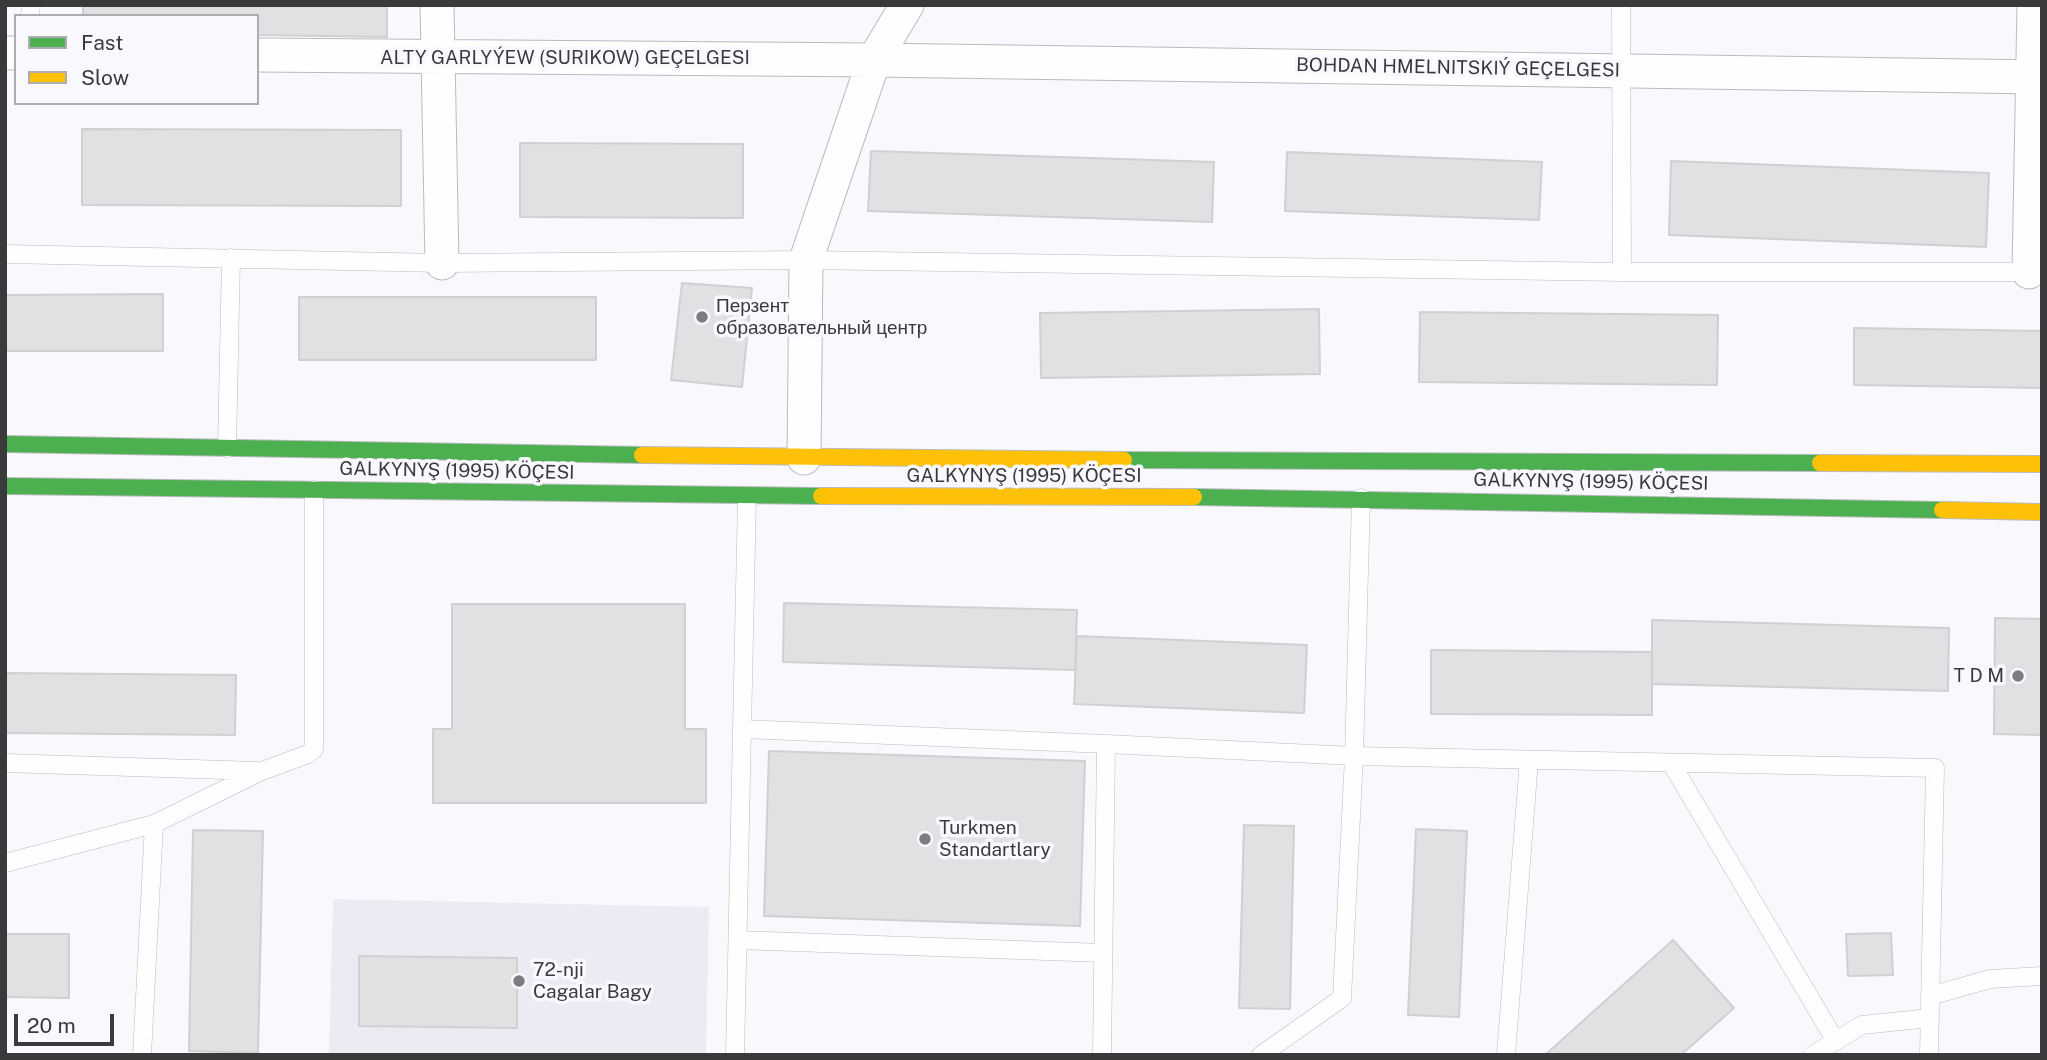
<!DOCTYPE html>
<html>
<head>
<meta charset="utf-8">
<style>
	body { margin:0 }
	#map { position:relative; width:2047px; height:1060px; overflow:hidden; background:#f9f9fd; font-family:"Public Sans",sans-serif }
	canvas { display:block }
	.frame { position:absolute; inset:0; border:7px solid #3a3a3d; pointer-events:none }
	.legend { position:absolute; left:14px; top:14px; width:245px; height:91px; box-sizing:border-box; background:#f8f8fe; border:2px solid #acacb1; margin:0; padding:9px 12px; list-style:none; font-size:21px; color:#3a3a3d }
	.legend li { display:flex; align-items:center; gap:14px; height:35px }
	.legend b { width:35px; border:2px solid #acacb1 }
	.scale { position:absolute; left:14px; top:1014px; width:100px; height:32px; box-sizing:border-box; border:4px solid #3a3a3d; border-top:0; padding-left:9px; font-size:21px; line-height:24px; white-space:nowrap; color:#3a3a3d; -webkit-text-stroke:5px #f8f8fe; paint-order:stroke }
</style>
</head>
<body>
<div id="map">
<canvas width="2047" height="1060"></canvas>
<div class="frame"></div>
<ul class="legend">
<li><b style="height:9px;background:#4caf50"></b>Fast</li>
<li><b style="height:9px;background:#ffc107"></b>Slow</li>
</ul>
<div class="scale">20 m</div>
</div>
<script>
const c = document.querySelector('canvas').getContext('2d');
c.lineJoin = 'round';
function fill(path, color) { c.fillStyle = color; c.fill(path, 'evenodd'); }
const shape = rows => new Path2D(rows.map(r => 'M' + r).join(''));
function stroke(path, color, width, dash) { c.strokeStyle = color; c.lineWidth = width; c.lineCap = dash ? 'butt' : 'round'; c.setLineDash(dash || []); c.stroke(path); }
function drawText(font, color, halo, rows, align = 'center') {
  c.font = font + ' "Public Sans",sans-serif'; c.lineWidth = 7; c.setLineDash([]); c.textBaseline = 'middle'; c.strokeStyle = halo; c.fillStyle = color; for (const [text, x, y, turn = 0] of rows) {
    c.save(); c.translate(x, y); c.rotate((+turn || 0) * Math.PI / 180); c.textAlign = isNaN(turn) ? turn : align; if (halo) c.strokeText(text, 0, 0); c.fillText(text, 0, 0); c.restore();
  }
}
fill(shape([
	[333,899,709,907,706,1055,329,1055]
]), '#ebebf4');
const building = shape([
	[83,5,387,5,387,37,257,35,257,16,83,16,83,5],
	[82,129,401,130,401,206,82,205,82,129],
	[520,143,743,144,743,218,520,217,520,143],
	[871,151,1214,162,1212,222,868,211,871,151],
	[1287,152,1542,162,1539,220,1285,211,1287,152],
	[1671,161,1989,173,1986,247,1669,235,1671,161],
	[682,283,752,288,742,387,671,380,682,283],
	[163,294,163,351,5,351,5,295,163,294],
	[299,297,596,297,596,360,299,360,299,297],
	[1319,309,1320,374,1041,378,1040,313,1319,309],
	[1420,312,1718,315,1717,385,1419,382,1420,312],
	[1854,328,2042,331,2042,388,1854,385,1854,328],
	[784,603,1077,610,1075,670,783,662,784,603],
	[452,604,685,604,685,729,706,729,706,803,433,803,433,729,452,729,452,604],
	[1995,618,2042,619,2042,735,1994,734,1995,618],
	[1652,620,1949,628,1948,691,1652,684,1652,620],
	[1077,636,1307,645,1304,713,1074,704,1077,636],
	[1431,650,1652,652,1652,715,1431,714,1431,650],
	[5,673,236,675,235,735,5,733,5,673],
	[769,751,1085,761,1080,926,764,916,769,751],
	[1244,825,1294,826,1290,1009,1239,1008,1244,825],
	[1416,829,1467,831,1459,1017,1408,1015,1416,829],
	[193,830,263,831,258,1053,189,1051,193,830],
	[1891,933,1893,975,1848,976,1846,934,1891,933],
	[5,934,69,934,69,998,5,997,5,934],
	[1673,940,1734,1008,1681,1055,1545,1055,1673,940],
	[359,956,517,958,517,1028,359,1026,359,956]
]);
fill(building, '#e1e1e4');
stroke(building, '#d0d0d3', 2);
const lane = shape([
	[1621,5,1622,272],
	[30,16,31,5],
	[5,254,442,263,806,260,1622,272,2035,272],
	[227,448,231,258],
	[1361,498,1354,756,1935,768,1929,1055],
	[742,729,1106,744],
	[5,763,257,771],
	[1671,763,1835,1040],
	[5,863,154,824,262,771,308,754,314,749,314,490],
	[738,940,1103,953],
	[1930,996,1990,979,2042,976],
	[142,1055,154,824],
	[735,1055,747,496],
	[1102,1055,1106,744,1354,756,1342,998,1261,1055],
	[1506,1055,1529,760],
	[1813,1055,1862,1025,1930,1018]
]);
const street = shape([
	[437,5,442,263],
	[5,53,16,53],
	[257,55,874,60,2042,77],
	[2029,272,2034,5],
	[804,458,806,260,874,60,907,5]
]);
const fast = shape([
	[5,444,642,455],
	[1124,460,1820,463],
	[5,486,821,496],
	[1194,497,1942,510]
]);
const slow = shape([
	[642,455,1124,460],
	[1820,463,2042,464],
	[821,496,1194,497],
	[1942,510,2042,512]
]);
stroke(lane, '#babbbe', 19);
stroke(street, '#babbbe', 35);
stroke(fast, '#babbbe', 18);
stroke(slow, '#babbbe', 18);
stroke(lane, '#fefeff', 18);
stroke(street, '#fefeff', 33);
stroke(fast, '#4caf50', 16);
stroke(slow, '#ffc107', 16);
for (const [x, y, r, color] of [
	[702,317,7,"#7d7d80"],
	[2018,676,7,"#7d7d80"],
	[925,839,7,"#7d7d80"],
	[519,981,7,"#7d7d80"]
]) { const dot = new Path2D(); dot.arc(x, y, r, 0, 2 * Math.PI); c.fillStyle = color; c.fill(dot); stroke(dot, '#f8f8fe', 2.5); }
drawText('19px', '#3a3a3d', '#f8f8fe', [
	["ALTY GARLYÝEW (SURIKOW) GEÇELGESI",565,58],
	["BOHDAN HMELNITSKIÝ GEÇELGESI",1458,68,1],
	["GALKYNYŞ (1995) KÖÇESI",457,471,1],
	["GALKYNYŞ (1995) KÖÇESI",1024,476],
	["GALKYNYŞ (1995) KÖÇESI",1591,482,1]
]);
drawText('19px', '#3a3a3d', '#f8f8fe', [
	["Перзент",716,306],
	["образовательный центр",716,328],
	["T D M",2004,676,"right"],
	["Turkmen",939,828],
	["Standartlary",939,850],
	["72-nji",533,970],
	["Cagalar Bagy",533,992]
], 'left');
</script>
</body>
</html>
